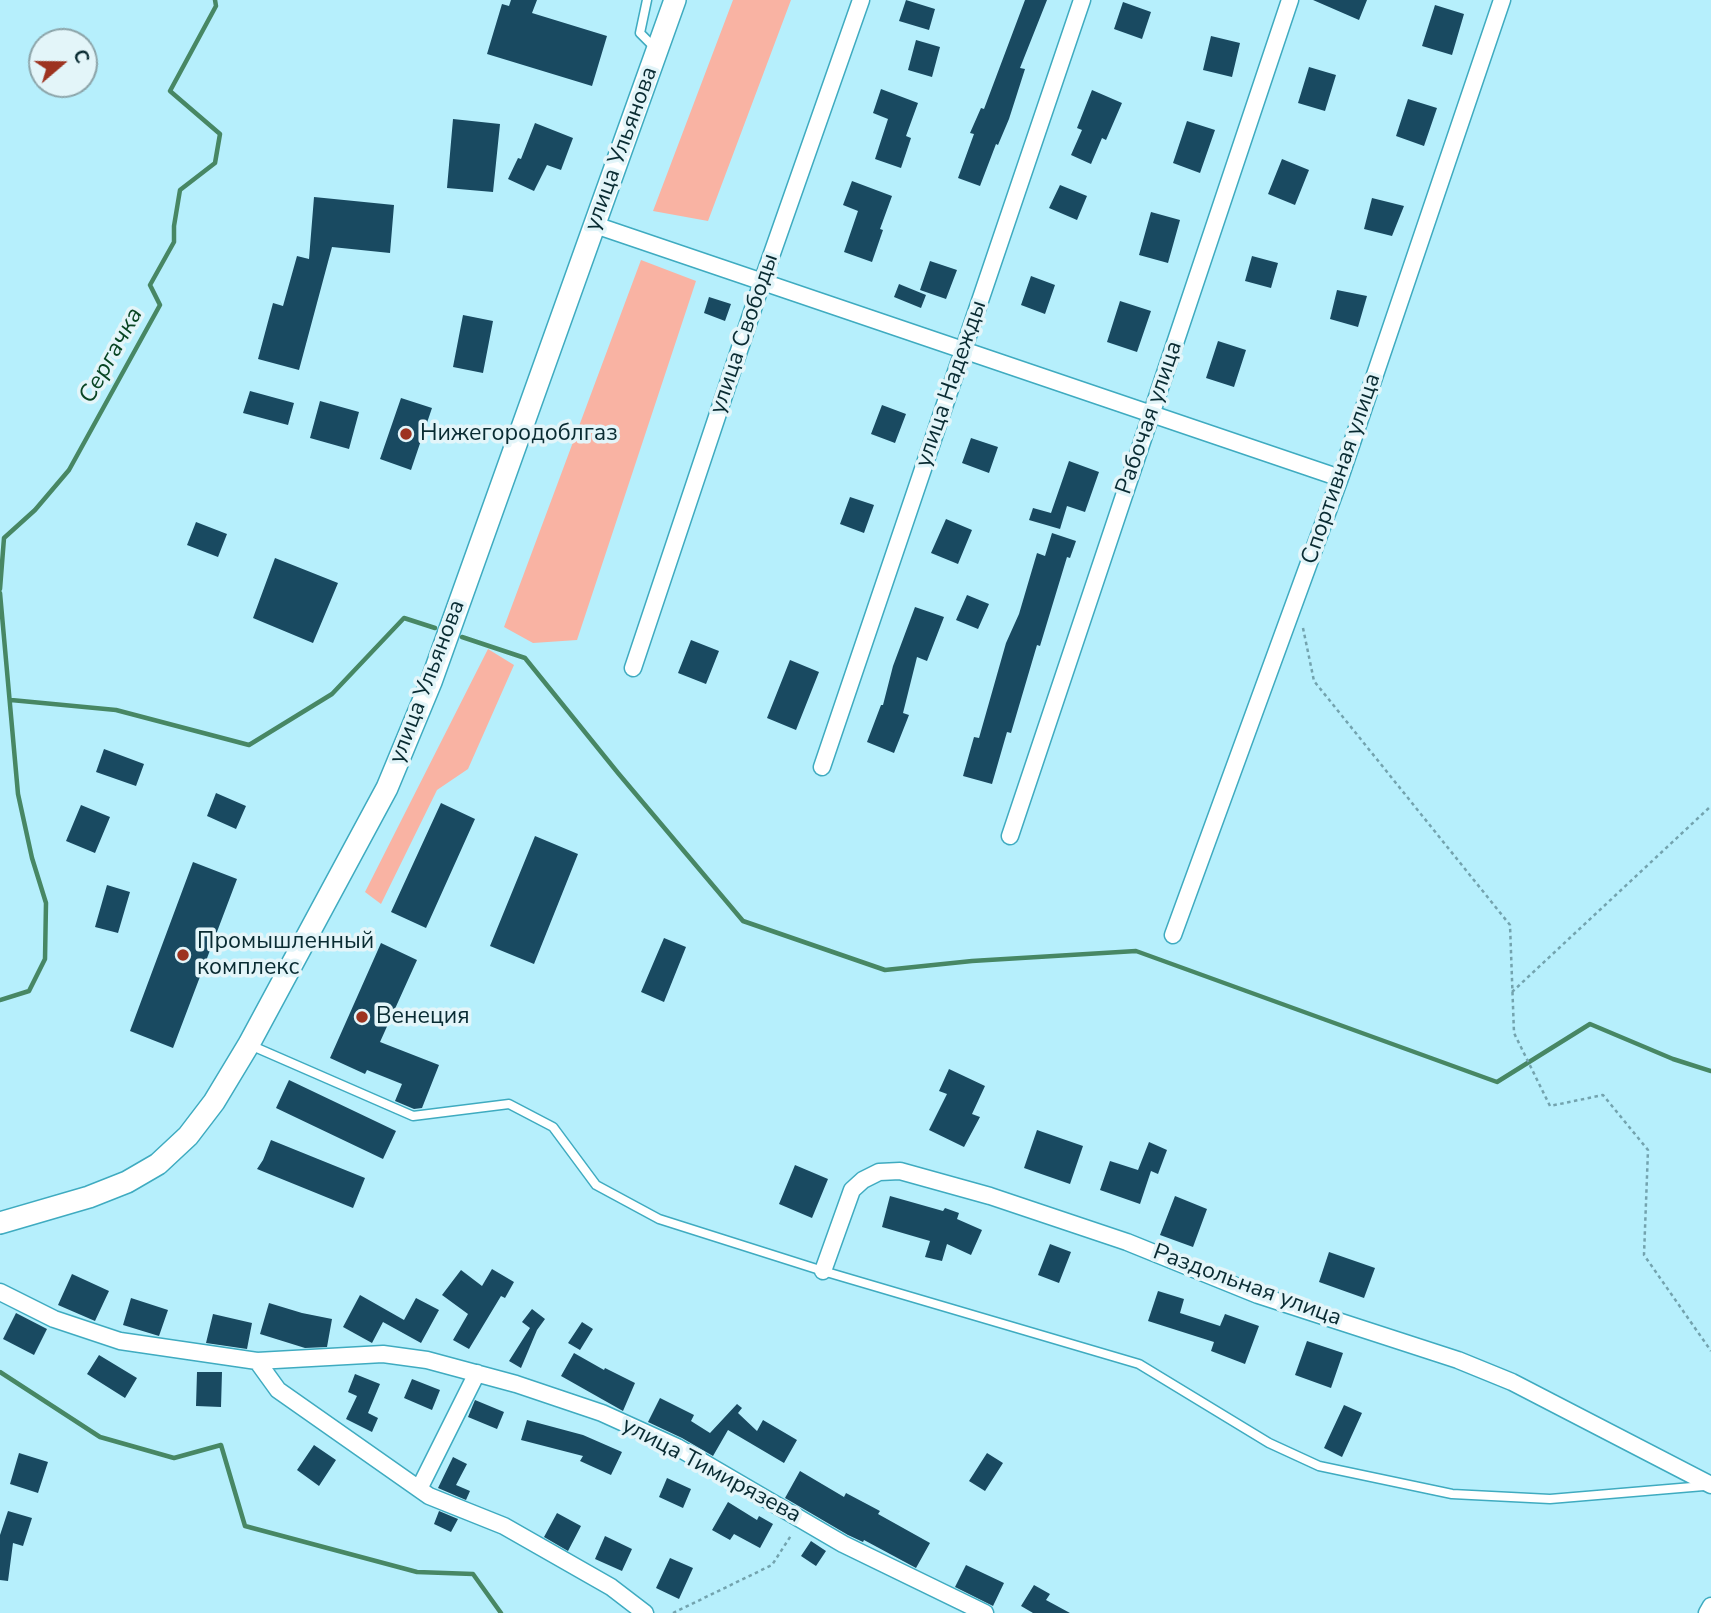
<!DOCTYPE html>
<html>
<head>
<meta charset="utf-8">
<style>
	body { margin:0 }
	#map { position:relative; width:1711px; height:1613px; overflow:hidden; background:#b6effc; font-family:"Nunito Sans",sans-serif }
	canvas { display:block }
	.north { position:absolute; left:28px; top:28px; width:70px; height:70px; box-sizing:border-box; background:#e3f5f9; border:2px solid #8ca4a9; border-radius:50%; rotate:70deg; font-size:19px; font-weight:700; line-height:28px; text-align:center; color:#092b32 }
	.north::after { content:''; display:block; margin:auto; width:24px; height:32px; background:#9d3320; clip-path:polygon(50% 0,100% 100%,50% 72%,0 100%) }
</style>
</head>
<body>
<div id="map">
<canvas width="1711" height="1613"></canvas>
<div class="north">С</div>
</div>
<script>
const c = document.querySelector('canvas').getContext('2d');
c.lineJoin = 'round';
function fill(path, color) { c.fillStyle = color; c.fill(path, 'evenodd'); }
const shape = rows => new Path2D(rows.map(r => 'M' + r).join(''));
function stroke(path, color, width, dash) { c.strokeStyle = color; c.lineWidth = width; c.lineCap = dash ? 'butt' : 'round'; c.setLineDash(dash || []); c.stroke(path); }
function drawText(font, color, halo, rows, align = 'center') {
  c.font = font + ' "Nunito Sans",sans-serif'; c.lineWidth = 7; c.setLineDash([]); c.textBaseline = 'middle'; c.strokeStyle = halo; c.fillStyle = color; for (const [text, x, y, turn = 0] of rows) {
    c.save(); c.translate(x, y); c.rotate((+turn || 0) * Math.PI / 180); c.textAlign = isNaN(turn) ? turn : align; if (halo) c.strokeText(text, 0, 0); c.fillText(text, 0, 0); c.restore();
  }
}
fill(shape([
	[733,0,791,0,708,221,653,211],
	[641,260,696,281,577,640,533,643,504,627],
	[488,649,514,665,468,769,437,790,381,904,365,892]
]), '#f9b3a3');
stroke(shape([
	[0,589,4,538,35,510,69,470,160,305,150,285,174,242,174,226,180,190,215,163,220,134,170,91,216,6,215,0],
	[0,593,18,794,32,858,46,903,45,959,29,991,0,1000],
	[462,637,525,658,618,773,743,921,885,970,972,961,1136,951,1497,1082,1590,1024,1673,1059,1711,1071],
	[11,700,116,710,249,745,332,694,404,618,435,628],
	[0,1372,100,1437,174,1458,221,1445,245,1526,417,1572,473,1574,501,1613]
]), '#478764', 4.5);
fill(shape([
	[511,0,537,0,532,13,607,36,592,86,487,54,502,4,509,6],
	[906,0,935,9,929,30,899,21],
	[1025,0,1047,0,1020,68,1025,69,1009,119,998,145,996,144,980,186,958,178,974,134,970,133,981,108,984,109],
	[1313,0,1367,0,1359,20],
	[1123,2,1151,12,1142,39,1114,29],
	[1435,5,1464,14,1452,55,1422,46],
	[1211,36,1240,43,1232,77,1203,70],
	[916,40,940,47,932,77,908,70],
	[1309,67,1336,75,1325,111,1298,103],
	[881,89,918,103,906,136,911,138,901,168,875,159,888,119,873,113],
	[1092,90,1122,103,1106,140,1102,138,1091,164,1071,155,1082,130,1077,128],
	[1408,99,1437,108,1424,146,1396,136],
	[453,119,500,124,493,192,447,188],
	[1187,121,1215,130,1200,173,1173,163],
	[535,123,573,138,561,170,547,165,534,191,508,179,518,158,521,159],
	[1282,159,1309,170,1295,205,1268,194],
	[852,181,892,196,880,229,883,230,872,262,844,252,858,211,843,205],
	[1060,185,1087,196,1077,220,1049,208],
	[314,197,394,205,390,253,332,247,299,370,258,359,273,303,283,306,297,256,309,259],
	[1372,198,1404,206,1392,236,1364,229],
	[1151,212,1180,220,1168,263,1139,255],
	[1252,256,1278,263,1271,288,1245,281],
	[930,261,957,270,946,299,920,290],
	[1031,276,1055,285,1045,314,1021,305],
	[899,284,926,295,921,308,894,297],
	[1337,290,1367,296,1358,327,1330,319],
	[709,297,731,304,725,321,704,313],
	[1120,301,1151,311,1137,352,1107,342],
	[463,315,493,321,483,373,453,367],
	[1218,341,1246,350,1234,387,1206,378],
	[250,391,294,403,288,425,243,413],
	[401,398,432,408,411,470,380,459],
	[320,401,359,412,349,449,310,438],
	[882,405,906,414,895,443,871,434],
	[971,438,998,447,989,473,962,463],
	[1069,461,1099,472,1085,512,1067,506,1060,529,1029,520,1033,508,1051,513],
	[850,497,874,505,864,533,840,524],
	[946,519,972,530,958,564,931,553],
	[196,522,227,534,218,557,187,545],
	[1052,533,1076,541,1070,558,1067,557,1040,646,1037,645,1011,733,1007,732,992,784,963,776,974,737,979,738,1006,643,1019,614,1037,553,1045,556],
	[275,558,338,583,313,643,253,618],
	[967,595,989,604,978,629,956,620],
	[915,607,944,617,927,661,917,657,903,713,909,715,894,753,867,742,881,705,883,705,893,666],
	[691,640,719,651,706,684,678,673],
	[790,660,819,672,796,730,767,718],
	[104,749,144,764,136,786,96,772],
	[216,793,246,806,236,829,207,816],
	[441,803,475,819,426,928,391,912],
	[81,805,110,817,95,853,66,841],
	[535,836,578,854,534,964,490,946],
	[193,862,237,879,173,1048,130,1031],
	[107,885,130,892,118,933,95,927],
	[664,938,686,947,664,1002,641,992],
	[381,943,417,960,380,1042,439,1065,422,1108,414,1109,395,1101,402,1084,367,1070,365,1074,330,1058],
	[949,1069,985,1086,972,1114,980,1117,964,1147,929,1130,947,1094,939,1091],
	[289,1080,396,1131,383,1159,276,1108],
	[1037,1130,1083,1146,1070,1184,1024,1168],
	[271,1140,365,1178,353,1208,257,1169,263,1160],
	[1149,1142,1167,1150,1158,1174,1151,1171,1140,1204,1100,1190,1110,1161,1138,1170],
	[795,1165,828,1179,812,1218,779,1204],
	[890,1196,943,1211,945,1208,959,1213,957,1219,982,1230,971,1255,947,1244,942,1261,925,1257,930,1241,882,1227],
	[1175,1196,1207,1209,1193,1247,1160,1235],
	[1050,1244,1071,1252,1059,1283,1038,1275],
	[1329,1252,1375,1268,1364,1298,1319,1282],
	[492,1269,514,1282,505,1298,501,1296,469,1349,453,1340,468,1314,442,1295,461,1270,482,1286],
	[72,1274,109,1291,95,1321,58,1305],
	[1158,1291,1184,1299,1180,1313,1220,1326,1225,1314,1259,1326,1245,1364,1211,1351,1214,1342,1148,1321],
	[360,1295,404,1320,416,1298,439,1310,421,1343,383,1322,372,1343,343,1327],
	[131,1298,168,1310,159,1336,123,1325],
	[269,1303,302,1313,332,1319,327,1347,305,1348,260,1334],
	[532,1309,545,1319,537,1330,521,1368,509,1361,530,1328,522,1322],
	[16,1313,47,1329,34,1355,3,1339],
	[213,1314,252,1323,247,1349,206,1343],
	[582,1322,593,1329,580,1350,568,1343],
	[1307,1341,1343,1353,1331,1388,1295,1375],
	[574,1353,604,1370,605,1368,635,1383,623,1411,561,1376],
	[99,1355,137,1378,125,1398,87,1374],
	[197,1372,222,1372,221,1407,196,1406],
	[355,1374,380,1384,368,1413,378,1418,372,1432,346,1419,357,1396,348,1392],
	[412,1379,440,1390,432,1410,404,1398],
	[660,1398,694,1415,691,1421,710,1433,737,1404,742,1408,738,1413,757,1431,763,1420,797,1440,784,1463,728,1430,713,1456,682,1438,648,1422],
	[475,1400,504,1412,497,1429,468,1417],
	[1344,1405,1362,1413,1342,1457,1324,1448],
	[527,1420,583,1435,622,1452,611,1475,580,1461,583,1456,521,1440],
	[314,1445,336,1460,319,1486,297,1470],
	[19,1453,48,1462,38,1493,10,1484],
	[987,1453,1003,1463,985,1491,969,1481],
	[453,1457,467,1464,456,1485,470,1491,466,1500,438,1488],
	[800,1471,844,1497,846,1493,880,1511,878,1514,930,1543,916,1568,864,1540,863,1542,848,1535,785,1498],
	[667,1478,691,1489,683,1508,659,1497],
	[728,1502,757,1520,759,1516,773,1524,760,1548,734,1534,730,1540,712,1530],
	[8,1511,32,1518,23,1546,13,1543,8,1581,0,1580,0,1535],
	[439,1511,458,1519,451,1532,434,1524],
	[557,1513,581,1526,568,1551,544,1537],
	[605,1536,632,1549,622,1571,595,1559],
	[811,1541,826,1551,816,1566,801,1556],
	[670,1558,693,1568,679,1599,656,1588],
	[966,1565,1004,1583,993,1606,955,1587],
	[1034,1585,1050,1594,1046,1600,1070,1613,1033,1613,1021,1606]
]), '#194a61');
const service = shape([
	[647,0,640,33,656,49],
	[250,1045,413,1116,509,1104,553,1127,596,1185,659,1219,823,1271,1139,1364,1269,1443,1319,1466,1452,1494,1550,1499,1704,1486]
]);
const minor = shape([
	[595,225,1340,478],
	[633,668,762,282,861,0],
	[822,767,1082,0],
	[1010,836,1290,0],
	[1173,935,1340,478,1502,0],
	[823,1271,852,1190,863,1180,879,1172,900,1171,990,1196,1127,1242,1258,1295,1458,1360,1512,1382,1711,1485],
	[0,1292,54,1319,120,1341,257,1361,383,1354,427,1360,516,1384,602,1413,677,1447,843,1544,985,1613],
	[257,1361,278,1390,429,1496,504,1526,611,1587,645,1613],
	[419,1489,477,1373],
	[1707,1613,1711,1606]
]);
const secondary = shape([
	[0,1223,89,1197,127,1182,158,1164,188,1136,214,1102,249,1044,387,788,431,682,675,0]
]);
stroke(service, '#3fabc0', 11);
stroke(minor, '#3fabc0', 19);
stroke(secondary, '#3fabc0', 24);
stroke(shape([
	[1303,628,1314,681,1510,925,1514,1033,1550,1106,1603,1095,1648,1150,1644,1255,1711,1351],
	[1512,992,1711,806],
	[673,1613,772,1565,792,1534]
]), '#73a3ae', 2.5, [3.5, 3.5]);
stroke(service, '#fff', 8);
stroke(minor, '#fff', 16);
stroke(secondary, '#fff', 21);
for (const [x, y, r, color] of [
	[406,434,7,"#9d3320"],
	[183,955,7,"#9d3320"],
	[362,1017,7,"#9d3320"]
]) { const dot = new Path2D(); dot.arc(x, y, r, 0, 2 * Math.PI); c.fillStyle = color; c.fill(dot); stroke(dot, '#e3f5f9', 2.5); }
drawText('23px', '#092b32', '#e3f5f9', [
	["улица Ульянова",622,149,-70],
	["улица Свободы",745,334,-71],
	["улица Надежды",952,384,-71],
	["Рабочая улица",1150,418,-71],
	["Спортивная улица",1342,469,-71],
	["улица Ульянова",428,682,-69],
	["Раздольная улица",1247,1286,20],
	["улица Тимирязева",711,1471,28]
]);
drawText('23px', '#092b32', '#e3f5f9', [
	["Нижегородоблгаз",420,434],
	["Промышленный",197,942],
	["комплекс",197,968],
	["Венеция",376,1017]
], 'left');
drawText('italic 24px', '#084523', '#e3f5f9', [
	["Сергачка",112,356,-61]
]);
</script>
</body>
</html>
